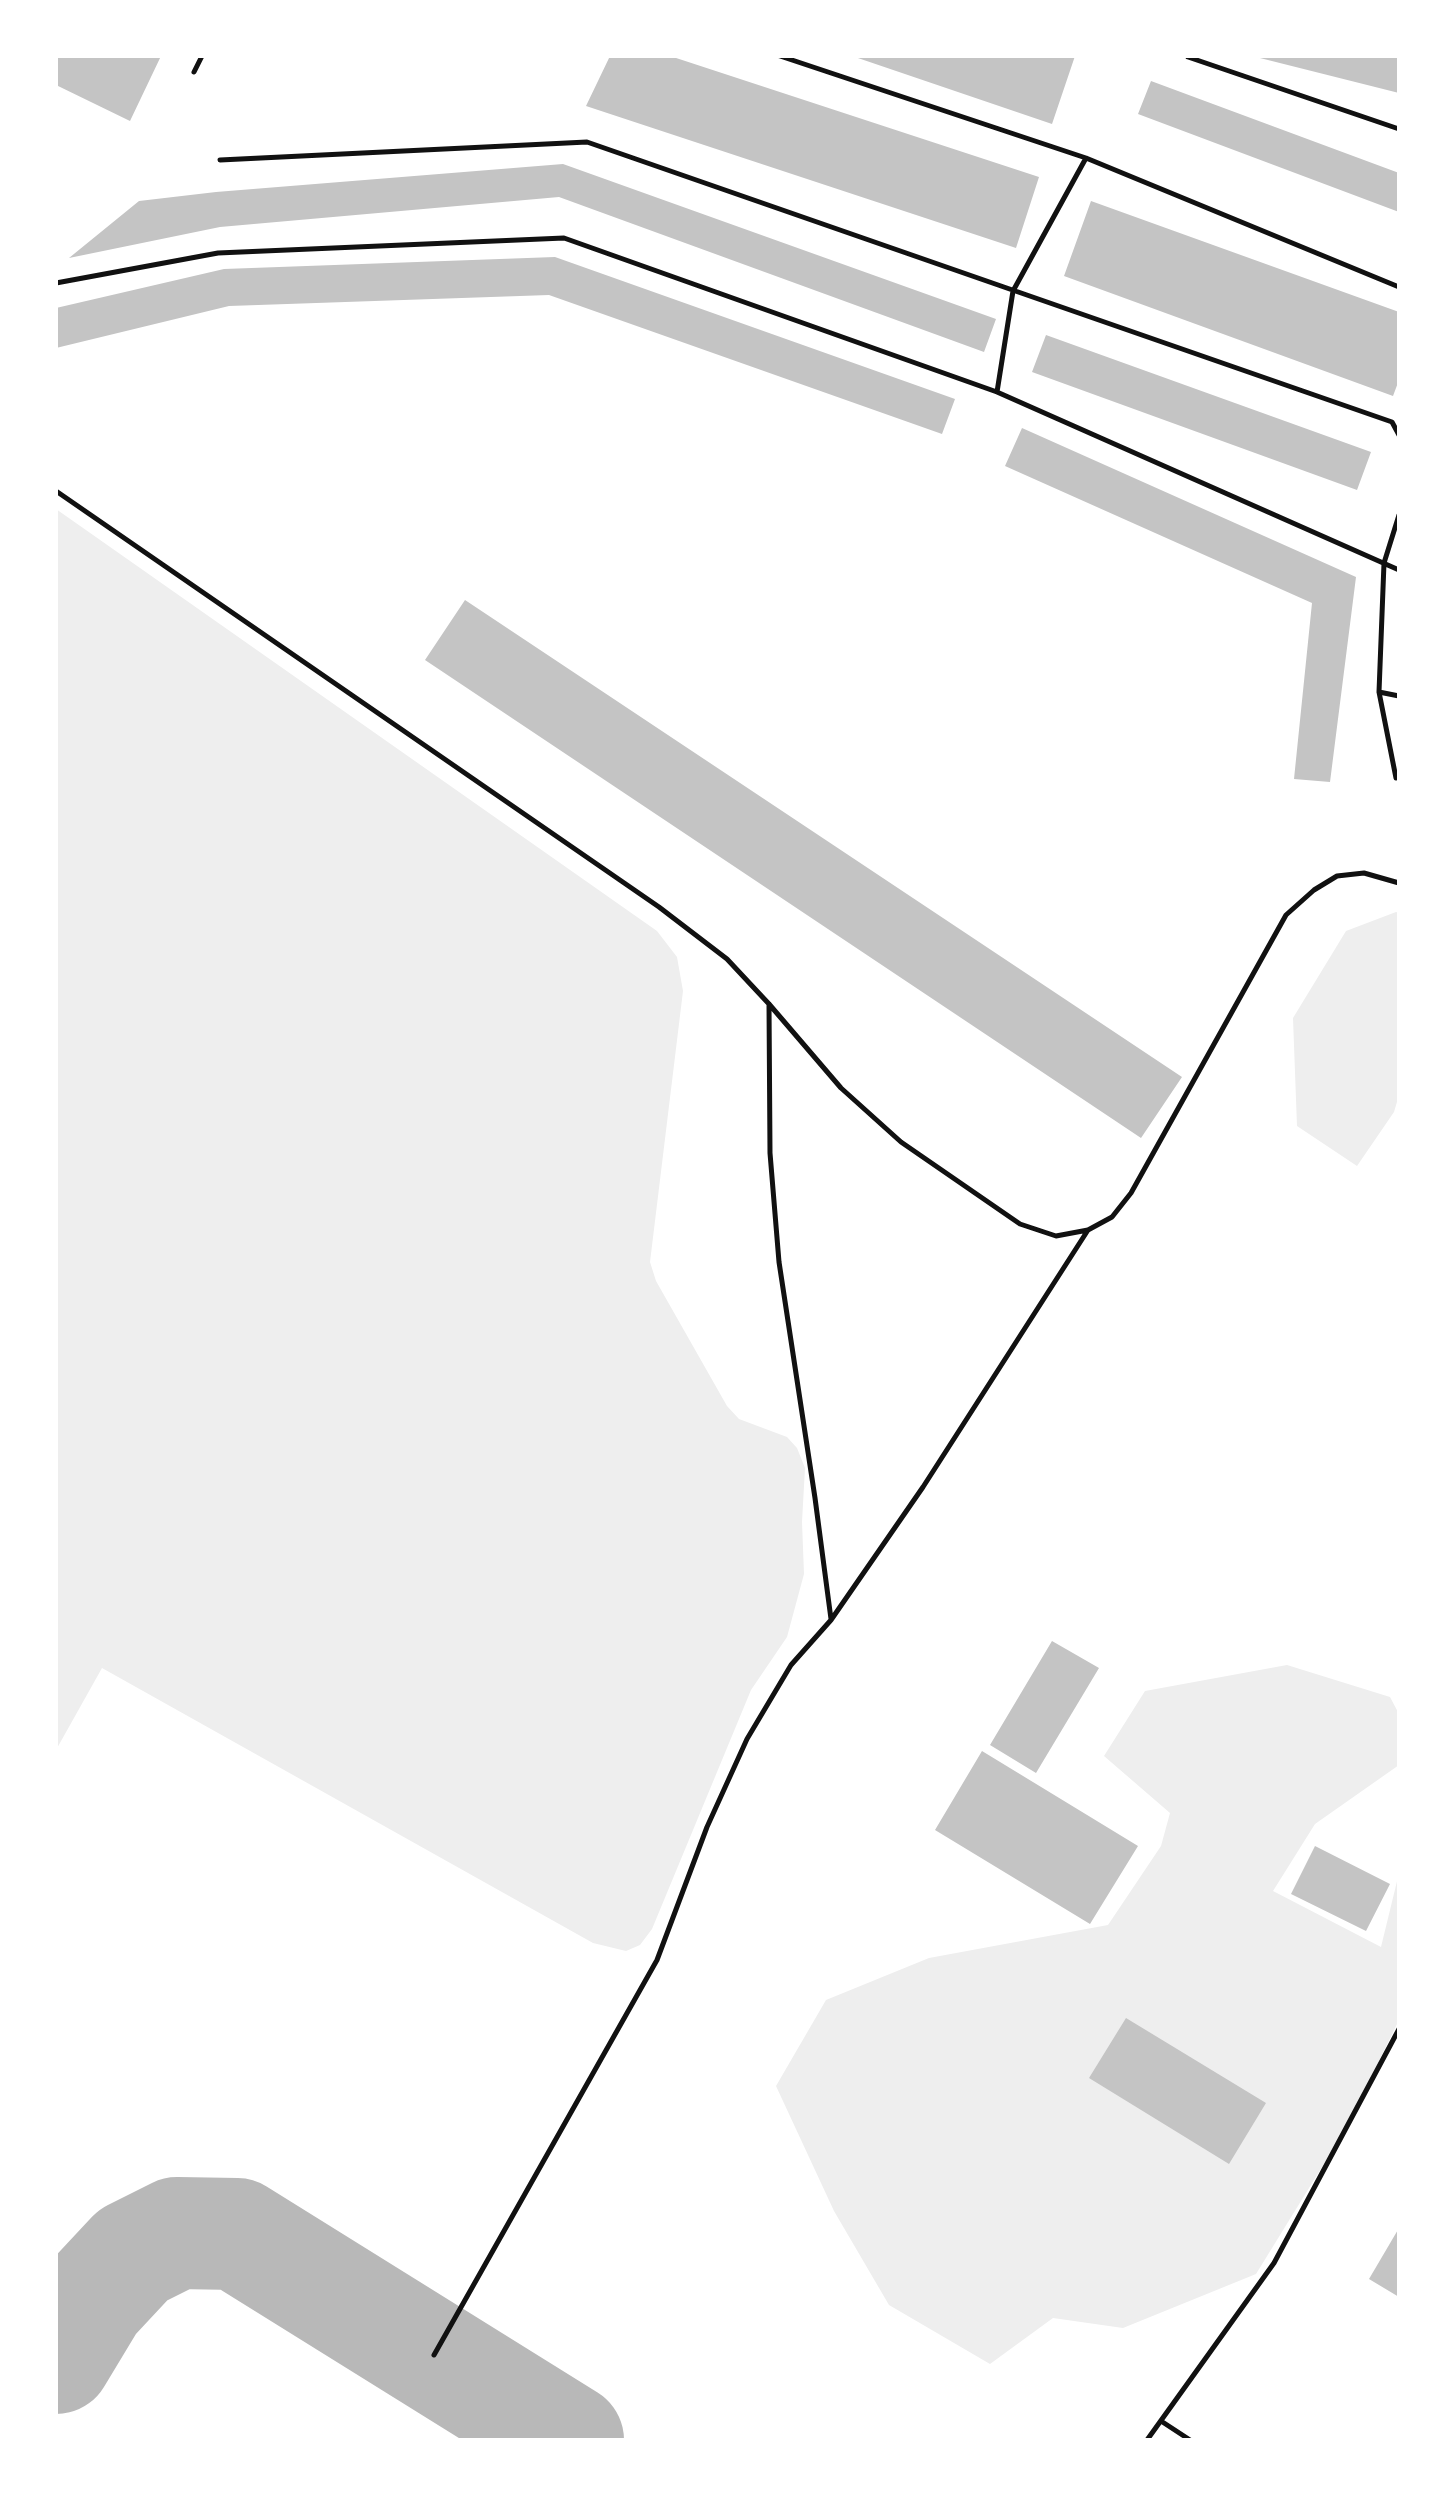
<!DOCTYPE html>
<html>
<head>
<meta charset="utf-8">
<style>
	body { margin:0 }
	#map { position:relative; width:1455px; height:2496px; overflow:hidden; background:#fff; font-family:"Exo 2",sans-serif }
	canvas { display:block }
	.frame { position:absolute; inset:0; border:58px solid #fff; pointer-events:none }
</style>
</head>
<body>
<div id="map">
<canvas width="1455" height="2496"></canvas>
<div class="frame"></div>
</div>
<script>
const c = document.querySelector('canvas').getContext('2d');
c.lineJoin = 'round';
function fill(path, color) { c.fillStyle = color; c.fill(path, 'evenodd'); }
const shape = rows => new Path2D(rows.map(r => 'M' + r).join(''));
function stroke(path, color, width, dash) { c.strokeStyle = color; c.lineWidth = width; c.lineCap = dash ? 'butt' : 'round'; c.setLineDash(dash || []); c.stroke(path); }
fill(shape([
	[56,509,657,931,677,957,683,991,650,1262,656,1281,727,1406,739,1419,787,1437,797,1448,805,1468,802,1522,804,1574,787,1637,751,1690,652,1929,640,1945,626,1951,593,1943,102,1668,56,1750],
	[1396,912,1399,913,1399,1095,1394,1112,1357,1166,1297,1126,1293,1018,1346,931],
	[1287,1665,1390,1697,1399,1714,1399,1765,1315,1824,1273,1891,1381,1947,1399,1873,1399,2020,1346,2128,1256,2274,1123,2328,1053,2318,990,2364,889,2305,834,2211,776,2086,826,2000,929,1958,1108,1925,1161,1846,1170,1813,1104,1756,1145,1691]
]), '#eee');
stroke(shape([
	[56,2358,91,2300,133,2255,177,2233,237,2234,568,2440]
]), '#b8b8b8', 112);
fill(shape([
	[56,56,161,56,130,121,56,85],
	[610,56,670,56,1039,177,1016,248,586,106],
	[852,56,1075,56,1052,124],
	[1256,56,1399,56,1399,93,1256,57],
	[1151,81,1399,173,1399,212,1138,114],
	[563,164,996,319,984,352,559,197,220,227,69,258,139,201,216,192],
	[1091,201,1399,312,1399,380,1393,396,1064,276],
	[555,257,955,399,942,434,549,295,229,306,56,348,56,308,224,269],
	[1046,335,1371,452,1357,490,1032,372],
	[1022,428,1356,577,1330,782,1294,779,1312,603,1005,466],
	[465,600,1182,1077,1141,1138,425,660],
	[1052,1641,1099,1668,1036,1773,990,1745],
	[982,1751,1138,1846,1090,1924,935,1830],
	[1315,1846,1390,1884,1366,1931,1291,1894],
	[1126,2018,1266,2103,1229,2164,1089,2078],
	[1399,2228,1399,2297,1369,2279]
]), '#c4c4c4');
stroke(shape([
	[780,56,1086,158,1399,287],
	[1188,57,1399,129],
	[194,72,202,56],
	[220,160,587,142,1392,422,1399,435],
	[56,283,218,253,564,238,997,392,1399,570],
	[997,392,1013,291,1086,158],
	[56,491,659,907,727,959,769,1004,841,1088,901,1142,1020,1224,1056,1236,1088,1230,1112,1217,1131,1193,1286,915,1314,890,1337,876,1364,873,1399,883],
	[1379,692,1399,696],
	[1396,778,1379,692,1384,563,1399,515],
	[769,1004,770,1153,779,1262,815,1498,831,1619],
	[434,2355,657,1960,707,1827,747,1739,791,1665,831,1620,923,1487,1088,1230],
	[1161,2421,1190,2440],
	[1147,2440,1274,2263,1399,2029]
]), '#111', 5);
</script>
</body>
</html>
